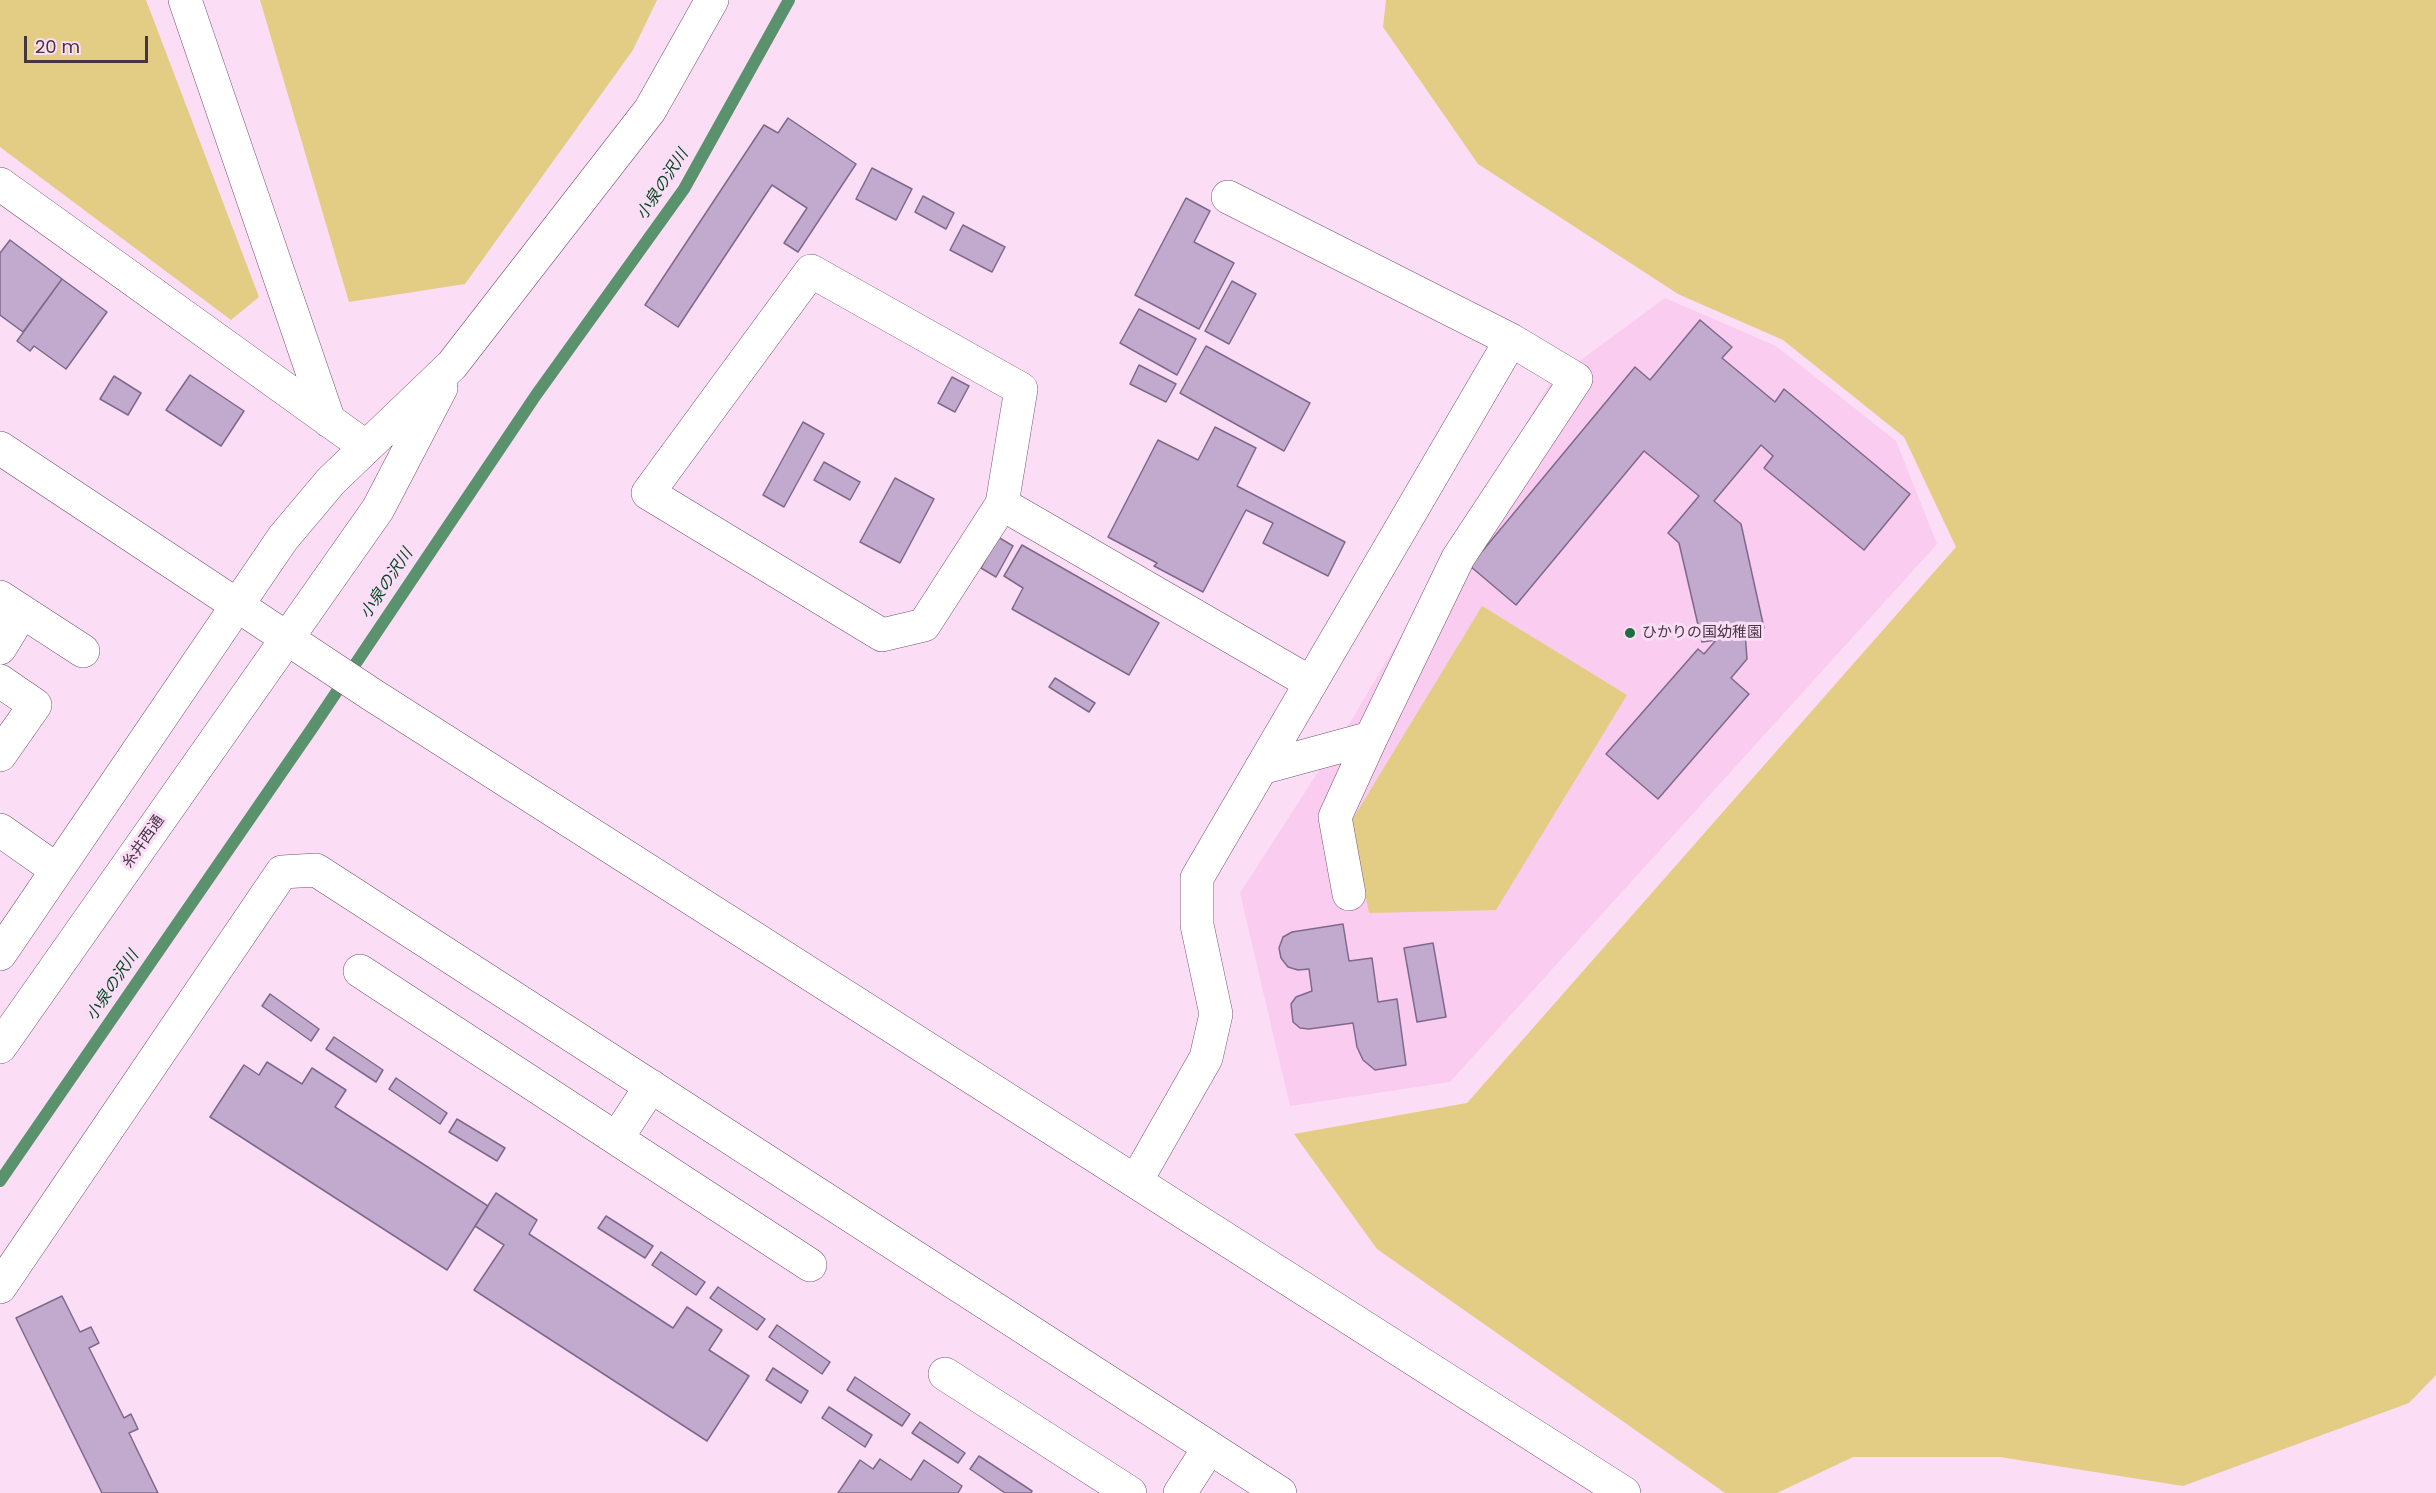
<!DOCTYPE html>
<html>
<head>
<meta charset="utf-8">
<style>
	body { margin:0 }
	#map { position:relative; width:2436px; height:1493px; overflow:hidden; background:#fcddf6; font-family:Poppins,sans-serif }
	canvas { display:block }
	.scale { position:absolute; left:24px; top:36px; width:124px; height:27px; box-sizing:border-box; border:3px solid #463643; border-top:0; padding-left:8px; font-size:18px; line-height:21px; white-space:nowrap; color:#463643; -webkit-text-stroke:4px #fcddf6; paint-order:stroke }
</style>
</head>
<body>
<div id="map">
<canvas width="2436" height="1493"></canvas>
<div class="scale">20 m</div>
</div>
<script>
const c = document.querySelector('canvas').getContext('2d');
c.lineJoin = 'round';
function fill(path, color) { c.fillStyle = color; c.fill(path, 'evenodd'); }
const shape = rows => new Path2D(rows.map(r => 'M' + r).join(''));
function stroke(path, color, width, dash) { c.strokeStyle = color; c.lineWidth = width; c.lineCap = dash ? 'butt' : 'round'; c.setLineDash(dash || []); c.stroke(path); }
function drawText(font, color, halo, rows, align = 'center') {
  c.font = font + ' Poppins,"Noto Sans JP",sans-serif'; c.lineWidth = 6; c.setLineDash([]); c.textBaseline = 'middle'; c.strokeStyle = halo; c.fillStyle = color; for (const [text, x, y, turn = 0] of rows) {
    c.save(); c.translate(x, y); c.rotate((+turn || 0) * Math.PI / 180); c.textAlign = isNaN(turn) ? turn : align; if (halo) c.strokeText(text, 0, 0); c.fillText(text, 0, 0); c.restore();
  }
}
fill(shape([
	[1665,298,1776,346,1896,441,1937,544,1450,1082,1290,1106,1240,893,1351,721,1550,383]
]), '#f9ccf0');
fill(shape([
	[0,0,146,0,259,297,231,320,0,147],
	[260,0,657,0,633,50,465,284,349,302],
	[1386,0,2436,0,2436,1375,2409,1403,2183,1486,2000,1457,1853,1457,1777,1493,1725,1493,1377,1249,1294,1134,1467,1103,1956,547,1904,437,1783,340,1678,294,1478,164,1383,27],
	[1482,606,1627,695,1496,910,1369,913,1351,822]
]), '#e3cd85');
stroke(shape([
	[0,1181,313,727,536,395,684,189,789,0]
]), '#5a926d', 12);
const building = shape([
	[788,118,856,164,798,252,784,243,807,208,772,185,678,327,645,305,764,125,778,133,788,118],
	[872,168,912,189,896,220,856,199,872,168],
	[923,196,954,213,946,229,915,212,923,196],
	[1186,198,1210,211,1194,242,1234,263,1199,329,1135,295,1186,198],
	[963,225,1005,247,992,272,950,250,963,225],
	[10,240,62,279,23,332,0,315,0,253,10,240],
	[62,279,107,312,66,369,34,346,30,351,17,341,62,279],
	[1232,281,1256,294,1229,344,1205,331,1232,281],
	[1139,309,1196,339,1177,375,1120,343,1139,309],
	[1700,320,1732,347,1722,358,1775,402,1784,389,1910,494,1864,550,1764,468,1773,456,1761,445,1714,501,1741,524,1764,628,1745,632,1747,659,1731,678,1749,694,1658,799,1606,754,1698,649,1704,654,1716,640,1702,642,1679,543,1668,533,1699,496,1644,451,1516,605,1470,566,1635,367,1650,380,1700,320],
	[1206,346,1310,403,1284,451,1180,393,1206,346],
	[1139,365,1176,384,1166,402,1130,384,1139,365],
	[190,375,244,411,221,446,166,410,190,375],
	[114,376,141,393,128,415,100,399,114,376],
	[952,377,969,386,955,412,938,403,952,377],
	[803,422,824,434,784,507,763,495,803,422],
	[1215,427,1256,448,1237,486,1345,542,1328,576,1263,543,1273,523,1246,510,1203,592,1154,566,1157,563,1108,537,1158,440,1198,460,1215,427],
	[824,462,860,482,850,500,814,480,824,462],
	[895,478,934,499,900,563,860,542,895,478],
	[998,537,1013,546,996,577,981,568,998,537],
	[1022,545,1159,623,1129,675,1012,609,1023,588,1004,576,1022,545],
	[1055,678,1095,703,1089,712,1049,687,1055,678],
	[1343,924,1349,961,1372,958,1378,1002,1397,999,1406,1065,1375,1070,1363,1060,1357,1047,1353,1023,1309,1029,1300,1028,1293,1022,1291,1004,1296,997,1312,991,1309,969,1298,970,1288,967,1281,958,1279,948,1283,937,1292,932,1343,924],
	[1433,943,1446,1017,1417,1022,1404,948,1433,943],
	[270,994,319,1029,311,1041,262,1006,270,994],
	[334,1037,383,1070,376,1082,326,1049,334,1037],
	[267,1062,302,1084,312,1068,346,1090,335,1107,488,1206,447,1270,210,1117,244,1065,259,1075,267,1062],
	[396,1078,447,1113,440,1124,389,1089,396,1078],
	[457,1119,505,1148,497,1161,449,1132,457,1119],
	[496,1193,537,1220,529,1234,673,1328,687,1307,722,1330,709,1350,749,1376,707,1441,474,1290,504,1245,475,1226,496,1193],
	[606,1216,653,1246,645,1258,598,1228,606,1216],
	[661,1252,705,1282,696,1295,652,1265,661,1252],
	[718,1287,765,1319,757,1330,710,1298,718,1287],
	[62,1296,80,1332,91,1327,99,1343,89,1348,124,1418,131,1414,138,1429,129,1433,158,1493,102,1493,16,1318,62,1296],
	[777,1325,830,1362,822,1374,769,1337,777,1325],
	[773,1368,808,1391,801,1403,766,1380,773,1368],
	[855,1377,910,1414,902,1426,847,1390,855,1377],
	[829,1407,872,1435,865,1447,822,1418,829,1407],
	[920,1422,965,1453,958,1463,912,1433,920,1422],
	[979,1456,1032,1491,1031,1493,1005,1493,970,1469,979,1456],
	[880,1459,911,1480,924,1460,962,1486,958,1493,838,1493,860,1460,873,1469,880,1459]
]);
fill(building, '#c2aacf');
stroke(building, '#7f698b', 1.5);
const minor = shape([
	[185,0,329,421],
	[0,184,366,447],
	[0,448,371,694,1624,1493],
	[1002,504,1021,389,811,271,648,493,882,635,924,625,1002,504,1311,683],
	[0,597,83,651],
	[0,648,22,612],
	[0,681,35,705,0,755],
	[1261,768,1371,738,1458,558,1576,379,1511,340],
	[0,830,57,870],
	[1349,894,1335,817,1371,738],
	[0,954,283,538,331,481,452,365,650,110,712,0],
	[360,971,810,1265],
	[0,1047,378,509,441,388],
	[617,1138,651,1086],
	[1136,1181,1206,1058,1216,1014,1197,925,1197,878,1511,340,1228,197],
	[0,1287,282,872,316,870,1280,1493],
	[945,1374,1130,1493],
	[1180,1493,1209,1448]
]);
stroke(minor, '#74536d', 34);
stroke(minor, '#fff', 33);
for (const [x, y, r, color] of [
	[1630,633,6,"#1d6e3f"]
]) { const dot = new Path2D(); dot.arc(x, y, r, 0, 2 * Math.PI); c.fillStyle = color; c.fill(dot); stroke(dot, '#fcddf6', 2); }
drawText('15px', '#463643', '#fcddf6', [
	["ひかりの国幼稚園",1642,633]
], 'left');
drawText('15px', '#463643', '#fcddf6', [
	["糸井西通",144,842,-55]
]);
drawText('italic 16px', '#004823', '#fcddf6', [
	["小泉の沢川",663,185,-57],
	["小泉の沢川",387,584,-56],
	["小泉の沢川",113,986,-56]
]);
</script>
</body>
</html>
